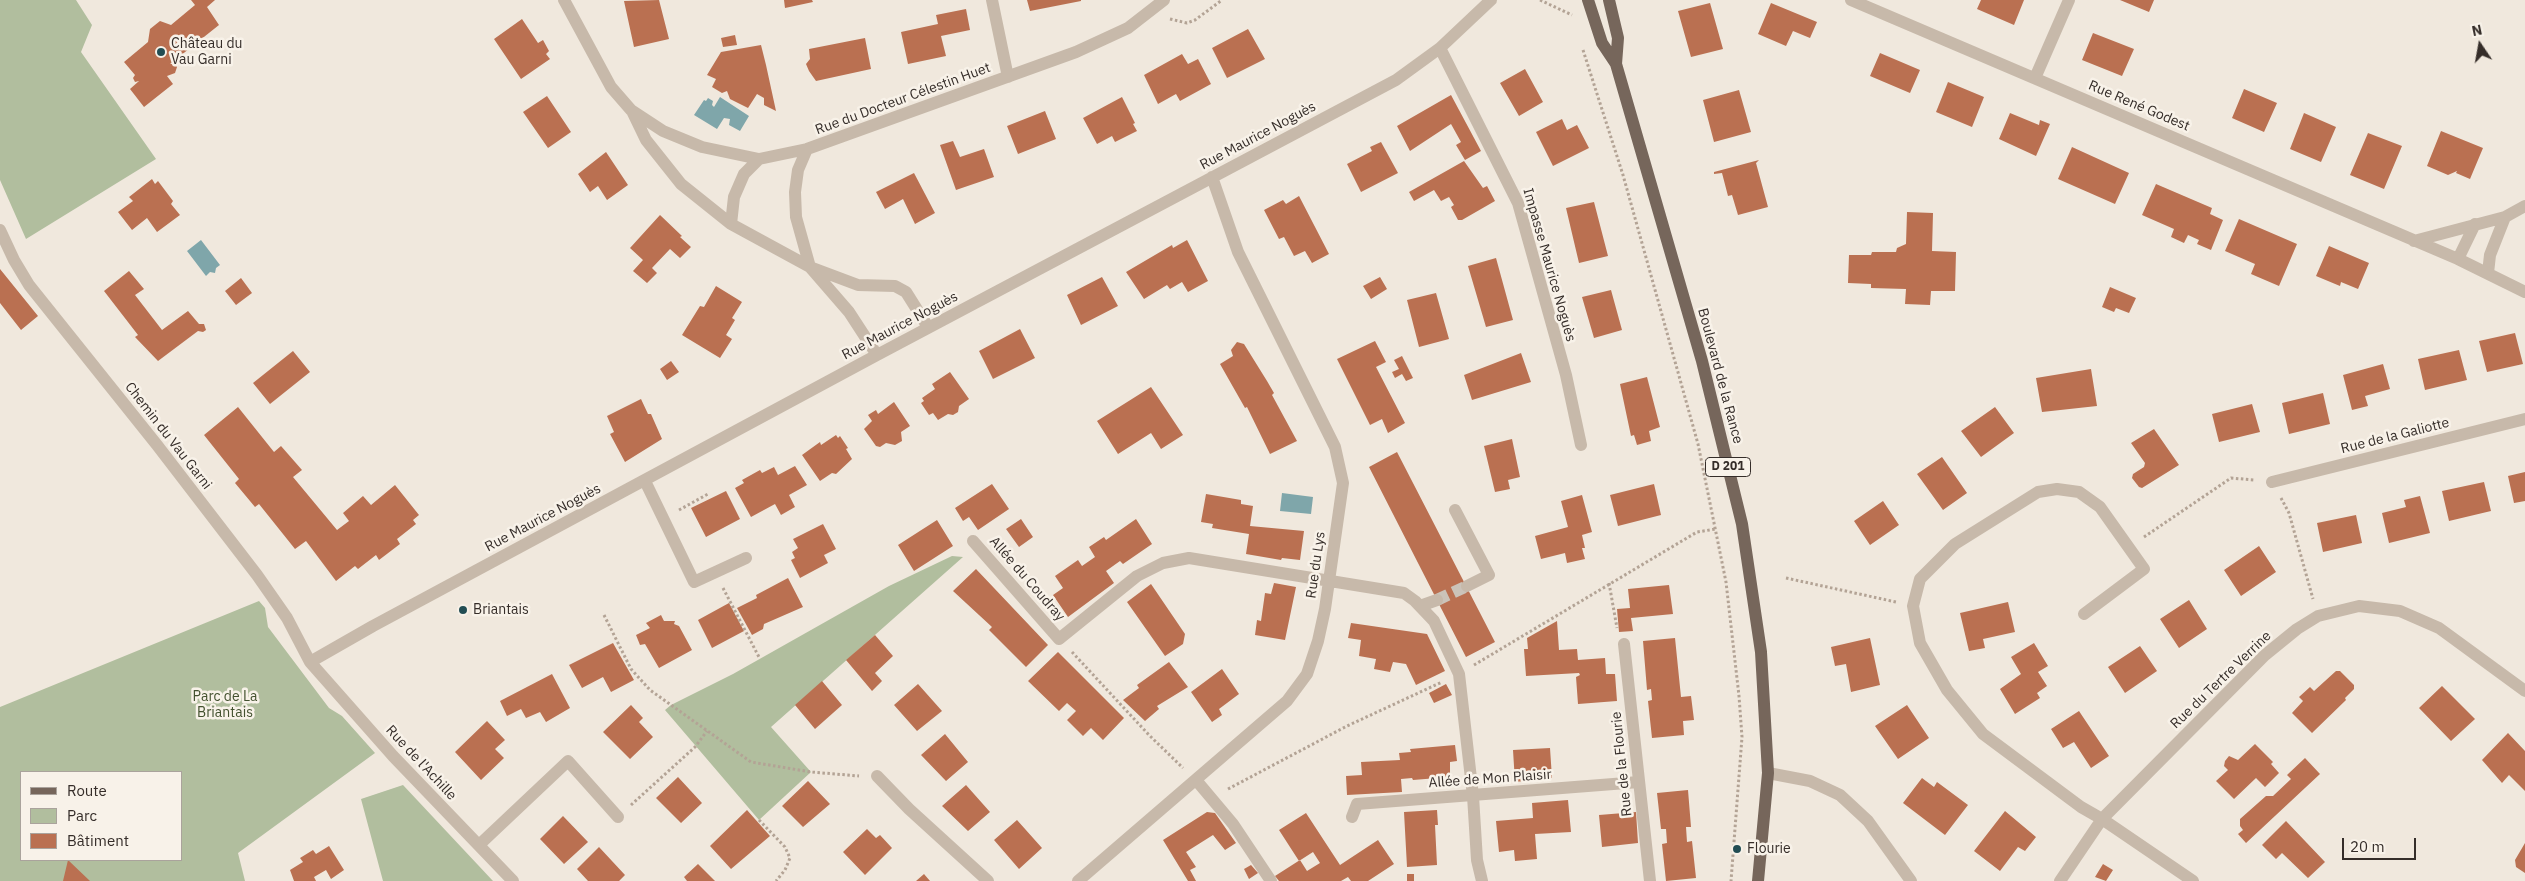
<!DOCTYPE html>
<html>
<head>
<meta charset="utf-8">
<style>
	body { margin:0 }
	#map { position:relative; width:2525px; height:881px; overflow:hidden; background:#f0e8dd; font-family:"IBM Plex Sans",sans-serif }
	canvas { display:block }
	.legend { position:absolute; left:20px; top:771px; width:162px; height:90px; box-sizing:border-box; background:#f8f2e9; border:1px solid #aaa39c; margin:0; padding:6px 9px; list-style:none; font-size:15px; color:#352d29 }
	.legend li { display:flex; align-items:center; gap:10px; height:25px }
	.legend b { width:25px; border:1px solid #aaa39c }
	.north { position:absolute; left:2455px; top:20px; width:50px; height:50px; -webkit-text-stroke:4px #f8f2e9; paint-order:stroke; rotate:348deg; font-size:14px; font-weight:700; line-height:20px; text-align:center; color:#352d29 }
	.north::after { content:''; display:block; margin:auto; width:18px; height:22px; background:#352d29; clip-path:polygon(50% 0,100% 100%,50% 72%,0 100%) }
	.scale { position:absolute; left:2342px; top:838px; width:74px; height:22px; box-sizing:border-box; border:2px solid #352d29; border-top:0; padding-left:6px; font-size:15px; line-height:18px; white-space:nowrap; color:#352d29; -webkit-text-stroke:4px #f8f2e9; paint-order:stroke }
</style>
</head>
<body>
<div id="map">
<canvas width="2525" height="881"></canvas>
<ul class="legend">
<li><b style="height:6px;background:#76665b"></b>Route</li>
<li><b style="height:14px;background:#b1be9e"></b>Parc</li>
<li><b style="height:14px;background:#ba7051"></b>Bâtiment</li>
</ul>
<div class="north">N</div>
<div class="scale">20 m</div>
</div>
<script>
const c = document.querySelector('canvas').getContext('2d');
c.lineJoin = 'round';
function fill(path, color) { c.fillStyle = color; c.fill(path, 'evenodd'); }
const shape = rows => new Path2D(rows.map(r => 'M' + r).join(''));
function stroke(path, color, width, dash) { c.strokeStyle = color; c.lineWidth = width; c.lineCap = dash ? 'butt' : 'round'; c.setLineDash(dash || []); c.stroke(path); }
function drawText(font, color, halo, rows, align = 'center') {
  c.font = font + ' "IBM Plex Sans",sans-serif'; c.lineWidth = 5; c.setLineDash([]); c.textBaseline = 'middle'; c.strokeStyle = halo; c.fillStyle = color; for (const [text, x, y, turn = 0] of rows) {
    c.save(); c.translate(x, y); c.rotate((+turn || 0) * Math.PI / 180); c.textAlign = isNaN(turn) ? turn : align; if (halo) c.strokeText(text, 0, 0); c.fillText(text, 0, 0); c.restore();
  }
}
fill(shape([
	[0,0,76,0,92,25,81,52,156,159,26,239,0,180],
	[952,556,963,557,771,727,811,772,759,820,665,710,671,705,733,674,889,586],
	[259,601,265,608,268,627,329,708,342,716,375,753,238,853,245,881,0,881,0,707],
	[21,772,181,772,181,860,21,860],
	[403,785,493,881,383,881,361,799]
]), '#b1be9e');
fill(shape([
	[720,97,749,116,740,131,729,125,730,119,724,118,717,129,694,115,704,100,706,101,708,98,713,101,712,105,714,107],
	[201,240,220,265,216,268,215,273,210,272,206,276,187,251],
	[1282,493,1313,497,1311,514,1280,511]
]), '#7fa6aa');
fill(shape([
	[191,0,215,0,207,7,219,25,170,64,175,64,177,67,175,73,167,76,173,84,144,107,130,89,139,81,135,82,133,78,135,75,124,62,148,42,150,29,160,21,171,25,195,5],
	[659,0,669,39,634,47,624,1],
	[784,0,812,0,813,2,785,8],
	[1027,0,1081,0,1081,1,1030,11],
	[1981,0,2024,0,2014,25,1977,9],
	[2120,0,2154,0,2149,12],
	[1710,3,1723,49,1691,57,1678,11],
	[1771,3,1817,22,1810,38,1793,31,1786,46,1758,34],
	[966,9,970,30,941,36,946,56,908,64,901,32,938,24,936,15],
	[522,19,538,43,543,40,549,51,546,54,550,59,521,79,494,39],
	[1248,29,1265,59,1227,78,1212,48],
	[2093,33,2134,49,2122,76,2082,60],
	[735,35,737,45,723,47,721,38],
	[865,38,871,69,816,81,809,71,806,64,810,59,809,49],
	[761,45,766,65,776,111,764,105,764,98,757,94,748,108,730,99,727,91,722,93,712,87,716,79,707,75,721,52],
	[1880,53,1920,70,1910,93,1870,76],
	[1182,54,1188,64,1198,59,1211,84,1180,101,1176,94,1158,104,1144,75],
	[1525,69,1543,102,1519,116,1500,83],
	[1948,82,1984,97,1972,127,1936,112],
	[2244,89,2277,103,2264,132,2232,118],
	[1739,90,1751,132,1714,142,1703,100],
	[1451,95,1481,151,1465,160,1456,145,1461,142,1451,124,1410,151,1397,126],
	[547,96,571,132,548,148,523,112],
	[1122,97,1135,123,1133,124,1137,131,1115,142,1112,136,1097,144,1083,118],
	[1045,111,1056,139,1018,154,1007,126],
	[2010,113,2039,125,2040,120,2050,124,2036,156,1999,139],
	[2304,113,2336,127,2321,162,2290,149],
	[1562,119,1567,130,1577,125,1589,148,1553,166,1536,132],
	[2441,131,2483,148,2470,179,2456,173,2457,171,2448,175,2427,166],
	[2368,133,2402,146,2384,189,2350,175],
	[953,141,960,157,984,149,994,177,956,190,940,145],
	[1381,142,1398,173,1361,192,1347,164,1372,151,1370,147],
	[2072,147,2129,173,2115,204,2058,179],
	[606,152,628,185,607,200,598,186,590,192,578,174],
	[1759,160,1756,163,1768,207,1738,215,1732,195,1728,196,1722,173,1714,174,1714,172],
	[1464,161,1483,188,1487,186,1495,201,1462,220,1458,220,1451,207,1454,205,1449,197,1441,201,1434,190,1414,201,1409,192],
	[914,173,935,213,915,224,903,199,885,209,876,192],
	[152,179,155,184,158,181,173,201,171,204,180,215,157,232,147,218,132,230,118,212,133,201,129,197],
	[2156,184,2212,208,2210,214,2223,220,2211,250,2197,244,2199,240,2188,235,2184,243,2171,237,2174,229,2142,215],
	[1299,196,1329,254,1312,263,1305,251,1294,256,1284,237,1279,239,1264,210,1283,200,1286,204],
	[1594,202,1608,256,1579,263,1566,208],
	[1907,212,1933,213,1932,251,1956,252,1955,291,1931,291,1930,305,1905,304,1906,289,1871,288,1871,284,1848,283,1849,255,1871,255,1872,252,1896,252,1897,248,1906,244],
	[660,215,682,236,680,237,691,247,680,258,670,249,652,268,657,273,647,283,633,271,643,260,630,248],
	[2239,219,2297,244,2279,286,2251,274,2255,264,2225,251],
	[1187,240,1208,281,1188,292,1182,282,1170,289,1167,285,1144,299,1126,272,1172,245,1173,248],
	[2329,246,2369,263,2358,289,2341,282,2340,286,2316,276],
	[1496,258,1513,320,1486,327,1468,266],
	[0,269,38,316,21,330,0,303],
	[129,271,144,289,135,295,162,330,188,311,199,324,204,324,206,330,203,332,198,331,158,361,135,337,138,335,104,291],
	[1102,277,1118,306,1081,325,1067,295],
	[1380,277,1387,289,1371,299,1363,286],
	[241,278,252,293,236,305,225,291],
	[716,286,742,302,732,318,735,320,726,335,732,339,720,358,682,335,700,306,704,307],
	[2110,287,2136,298,2129,313,2116,308,2114,312,2102,307],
	[1611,290,1622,330,1594,338,1582,297],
	[1436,293,1449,339,1419,347,1407,300],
	[1020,329,1035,358,993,379,979,351],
	[2515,333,2523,364,2487,372,2479,341],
	[1375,341,1386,362,1376,367,1405,423,1388,433,1382,419,1370,425,1337,359],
	[1237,342,1244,344,1267,381,1274,393,1272,395,1297,441,1270,454,1247,407,1245,408,1220,364,1233,356,1231,350],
	[2459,350,2467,380,2425,390,2418,359],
	[293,351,310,372,270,404,253,383],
	[1521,353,1531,382,1472,400,1464,375],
	[1402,356,1413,378,1406,381,1402,374,1395,378,1392,372,1399,369,1394,360],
	[671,361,679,372,667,380,660,369],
	[2383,364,2390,389,2365,396,2368,406,2352,410,2343,375],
	[2091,369,2097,406,2042,412,2036,378],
	[950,372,969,399,959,406,958,412,953,415,948,414,938,420,933,413,929,415,921,403,924,401,922,398,935,389,932,384],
	[1647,377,1660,427,1649,431,1651,441,1637,445,1634,435,1631,436,1620,384],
	[1151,387,1183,435,1161,449,1151,433,1118,454,1097,421],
	[2323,393,2330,424,2289,434,2282,403],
	[641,399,648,414,651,414,662,439,625,462,610,434,614,432,607,416],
	[894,402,910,426,901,432,902,441,895,445,886,443,880,447,876,446,864,429,872,421,868,415,876,410,878,414],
	[2252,404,2260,432,2219,442,2212,414],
	[238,407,274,452,281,446,302,470,293,477,337,530,349,521,343,513,363,496,371,505,395,485,419,515,413,520,416,524,397,539,400,544,379,560,376,555,358,569,355,566,336,581,306,541,295,549,259,504,255,507,235,483,239,479,204,435],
	[1995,407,2014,433,1981,457,1961,431],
	[2154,429,2179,465,2142,488,2139,487,2132,478,2133,474,2144,467,2145,463,2131,443],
	[836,435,838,438,840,436,848,448,846,449,852,459,836,474,832,473,820,481,802,455,820,442,821,445],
	[1512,439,1520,477,1508,480,1510,489,1495,492,1484,446],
	[1397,452,1495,642,1466,657,1369,467],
	[1942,457,1967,493,1943,510,1917,474],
	[795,466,807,485,789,495,795,507,781,515,775,504,751,517,735,488,744,483,742,480,760,470,762,473,774,467,778,475],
	[2525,472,2525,501,2514,503,2508,476],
	[2484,482,2491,511,2449,521,2442,491],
	[992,484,1009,509,978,530,969,517,963,521,955,508],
	[1654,484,1661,515,1618,526,1610,495],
	[726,491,740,519,706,537,691,508],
	[1206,494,1241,500,1241,504,1253,506,1250,526,1304,531,1300,560,1282,558,1281,560,1246,554,1249,534,1212,528,1213,524,1201,522],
	[1582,495,1592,532,1582,535,1585,548,1582,548,1585,559,1567,563,1565,553,1541,559,1535,536,1568,527,1561,501],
	[2420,496,2430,533,2389,543,2382,513,2406,507,2404,500],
	[1883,501,1899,525,1870,545,1854,521],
	[2356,515,2362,543,2323,552,2317,523],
	[1021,519,1033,537,1019,547,1006,529],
	[1136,519,1152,544,1123,564,1120,561,1106,571,1114,583,1068,617,1053,595,1063,588,1055,576,1078,560,1082,566,1095,557,1089,547,1104,537,1106,540],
	[937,520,953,546,914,571,898,545],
	[823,524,836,549,824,555,828,563,800,578,791,560,795,558,792,552,798,548,793,539],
	[2259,546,2276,572,2241,596,2224,570],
	[976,569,1048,645,1026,667,989,630,992,627,953,591],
	[788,578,803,607,764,624,763,629,752,635,737,608,757,598,756,595],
	[1274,583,1296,587,1285,640,1255,635,1257,620,1261,621,1265,593,1271,594],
	[1151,584,1185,634,1183,644,1165,656,1127,602],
	[1669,585,1673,614,1631,618,1633,631,1619,632,1617,609,1630,608,1628,589],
	[2189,600,2207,629,2179,648,2160,619],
	[2008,602,2015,632,1983,639,1985,648,1969,651,1960,613],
	[729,603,744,631,712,648,698,620],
	[661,615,664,621,675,621,674,624,679,626,692,650,659,668,645,644,640,645,636,635,650,628,646,623],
	[1557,621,1559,650,1577,649,1578,660,1605,658,1606,674,1615,674,1617,701,1578,704,1576,677,1580,675,1579,673,1526,676,1524,649,1528,649,1527,638],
	[1351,623,1427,634,1445,671,1416,685,1406,664,1393,662,1390,672,1374,669,1376,659,1359,656,1361,640,1348,638],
	[875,635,893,656,875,673,882,681,872,691,846,660],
	[1675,638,1681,697,1691,696,1694,720,1683,721,1684,735,1652,738,1648,701,1652,700,1651,689,1647,690,1643,641],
	[1870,638,1880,685,1851,692,1846,664,1835,666,1831,647],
	[613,643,634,680,611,692,603,677,582,688,569,665],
	[2034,643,2048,666,2038,672,2047,686,2037,693,2040,698,2015,714,2000,689,2021,674,2011,657],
	[2140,646,2157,671,2125,693,2108,667],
	[1058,652,1124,718,1103,740,1091,728,1083,736,1067,720,1076,711,1067,703,1059,711,1028,681],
	[1169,662,1188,687,1157,706,1159,709,1145,721,1123,700,1139,688,1137,685],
	[1222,669,1239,694,1219,709,1222,715,1212,722,1191,692],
	[2336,671,2340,671,2354,685,2354,689,2345,698,2346,700,2312,733,2292,713,2303,701,2299,697,2310,687,2314,691],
	[552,674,570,708,546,722,540,712,526,718,521,709,507,716,500,701],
	[822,681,842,705,815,729,795,705],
	[918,684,942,711,917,731,894,705],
	[1446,684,1452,695,1434,703,1429,693],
	[2442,686,2475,719,2451,741,2419,708],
	[631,705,643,718,639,722,653,737,630,759,603,732],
	[1907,705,1929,738,1898,759,1875,726],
	[2079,711,2109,756,2091,768,2074,742,2063,748,2051,729],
	[487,721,505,740,495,749,504,758,481,780,455,752],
	[2508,733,2525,751,2525,791,2509,775,2502,783,2482,760],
	[945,734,968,762,946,781,921,755],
	[2255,744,2273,762,2271,764,2279,773,2265,787,2256,778,2234,799,2216,781,2228,770,2224,766,2225,761,2229,756,2238,760],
	[1455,745,1457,761,1450,762,1450,777,1413,780,1412,778,1401,779,1402,792,1347,795,1346,776,1362,775,1361,762,1400,760,1399,753,1411,752,1410,749],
	[1550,748,1552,778,1515,782,1513,750],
	[2305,758,2320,774,2246,843,2238,834,2243,830,2240,826,2240,819,2266,796,2273,796,2291,779,2287,775],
	[678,777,702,803,681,823,656,798],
	[1922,778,1934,787,1937,782,1968,805,1945,835,1903,803],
	[808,781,830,804,803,827,782,806],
	[966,785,990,812,968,831,942,806],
	[1688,790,1691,827,1686,827,1687,842,1692,841,1696,878,1666,881,1662,844,1667,843,1666,829,1661,829,1657,793],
	[1568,800,1571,832,1535,834,1537,859,1515,861,1514,850,1499,852,1496,821,1533,818,1532,803],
	[747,810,770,836,731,869,710,846],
	[1437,810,1438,825,1435,825,1437,865,1407,867,1404,812],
	[2005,811,2036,837,2025,851,2018,847,2000,871,1974,851],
	[1207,812,1215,813,1236,843,1225,850,1213,835,1186,852,1196,867,1190,870,1196,881,1188,881,1163,840],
	[1636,812,1638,843,1602,847,1599,815],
	[1306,813,1340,865,1378,840,1394,864,1368,881,1351,881,1348,877,1341,881,1279,881,1275,876,1300,860,1307,871,1320,863,1313,852,1299,861,1279,830],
	[563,816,588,842,564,864,540,839],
	[1017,820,1042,848,1019,869,994,840],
	[2286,821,2325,862,2308,878,2282,853,2276,859,2262,845],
	[867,829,876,838,880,835,892,848,865,875,843,852],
	[2525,843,2525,873,2516,867,2515,860],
	[329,846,344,870,331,879,326,870,314,877,316,881,294,881,290,870,303,862,300,858,313,850,316,854],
	[599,847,625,875,619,881,588,881,577,869],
	[68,860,90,881,63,881],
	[698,864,715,881,687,881,684,877],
	[2103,864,2113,870,2106,881,2095,877],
	[1251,865,1258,873,1249,879,1244,869],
	[924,874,930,881,916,881],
	[1407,874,1414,874,1414,881,1407,881]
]), '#ba7051');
stroke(shape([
	[1437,600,1467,586]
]), '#cbc3b9', 12, [12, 6]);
stroke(shape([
	[1540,0,1572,15],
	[1170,19,1187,23,1195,20,1222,0],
	[1583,50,1623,175,1698,444,1726,582,1739,696,1742,737,1731,881],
	[2281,498,2289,513,2313,599],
	[679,510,708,494],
	[2144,537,2231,478,2254,480],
	[1786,578,1896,602],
	[1609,583,1617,628],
	[723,588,760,659],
	[604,615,631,669,650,690,751,762,811,772,859,776],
	[1072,652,1149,735,1183,768],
	[1474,665,1697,532,1716,529],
	[1228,789,1347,726,1442,682],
	[631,805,695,747,707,731],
	[759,820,785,847,790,858,785,870,776,881]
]), '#b3a395', 3, [2.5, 2.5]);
stroke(shape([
	[564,0,611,87,631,110,663,131,702,147,759,159,807,149,1076,52,1128,28,1164,0],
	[992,0,1008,77],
	[1851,0,2458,259,2525,292],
	[1440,48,1518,203,1566,375,1581,445],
	[2035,78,2069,0],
	[632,111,646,140,681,184,731,224,810,267,849,312,877,355],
	[807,149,798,170,795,192,796,217,810,267,858,285,895,286,906,292,928,327],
	[731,224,734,197,744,174,759,159],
	[0,230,14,260,29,285,157,445,257,575,287,618,310,662,393,756,513,881],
	[2414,241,2505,217,2525,206],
	[2458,259,2475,224],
	[2488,273,2490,255,2505,217],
	[645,481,694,582,746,558],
	[2272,482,2525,419],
	[1455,510,1489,575,1467,586],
	[973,541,1059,639,1137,576,1163,563,1189,558,1404,593,1415,601,1434,621,1459,674,1473,796,1477,860,1482,881],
	[1420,606,1437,600],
	[2084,614,2144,569,2100,507,2079,492,2057,489,2038,492,1955,544,1920,579,1913,606,1920,643,1947,690,1983,734,2081,807,2102,819,2193,881],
	[1624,644,1650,881],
	[310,662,373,626,877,355,1396,80,1440,48,1491,0],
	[1768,773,1810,781,1840,795,1868,821,1911,881],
	[877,776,909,809,988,881],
	[1196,780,1233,824,1271,881],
	[1352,817,1357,804,1639,782],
	[479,845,568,761,618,817],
	[1078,881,1287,701,1307,674,1318,641,1325,609,1343,483,1335,447,1238,252,1212,177],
	[2060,881,2102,819,2265,655,2297,629,2318,616,2359,606,2400,611,2439,628,2525,691]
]), '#c7b9aa', 12);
stroke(shape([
	[1588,0,1602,43,1616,64,1702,361,1742,524,1761,652,1768,773,1758,881],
	[1609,0,1618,38,1616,64]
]), '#76665b', 12);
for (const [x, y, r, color] of [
	[161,52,5,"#224d53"],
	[463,610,5,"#224d53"],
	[1737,849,5,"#224d53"]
]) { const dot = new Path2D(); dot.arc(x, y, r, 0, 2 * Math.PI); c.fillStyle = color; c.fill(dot); stroke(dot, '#f8f2e9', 2); }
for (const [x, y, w] of [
	[1728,467,45]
]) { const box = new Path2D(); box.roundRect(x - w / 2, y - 9.5, w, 19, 4); c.fillStyle = '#f8f2e9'; c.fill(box); stroke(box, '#352d29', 1); }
drawText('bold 12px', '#352d29', null, [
	["D 201",1728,467]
]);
drawText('14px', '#352d29', '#f8f2e9', [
	["Château du",171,44],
	["Vau Garni",171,60],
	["Briantais",473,610],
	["Flourie",1747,849]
], 'left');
drawText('14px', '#352d29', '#f8f2e9', [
	["Rue du Docteur Célestin Huet",903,99,-20],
	["Rue René Godest",2139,106,23],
	["Rue Maurice Noguès",1258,136,-28],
	["Impasse Maurice Noguès",1549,265,74],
	["Rue Maurice Noguès",900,326,-28],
	["Boulevard de la Rance",1720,376,75],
	["Chemin du Vau Garni",168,436,52],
	["Rue de la Galiotte",2395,436,-14],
	["Rue Maurice Noguès",543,518,-28],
	["Rue du Lys",1316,565,-82],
	["Allée du Coudray",1027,579,49],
	["Rue du Tertre Verrine",2221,680,-44],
	["Rue de l'Achille",421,763,47],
	["Rue de la Flourie",1622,764,-96],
	["Allée de Mon Plaisir",1490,779,-4]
]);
drawText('14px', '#43512f', '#f8f2e9', [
	["Parc de La",225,697],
	["Briantais",225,713]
]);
</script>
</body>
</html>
